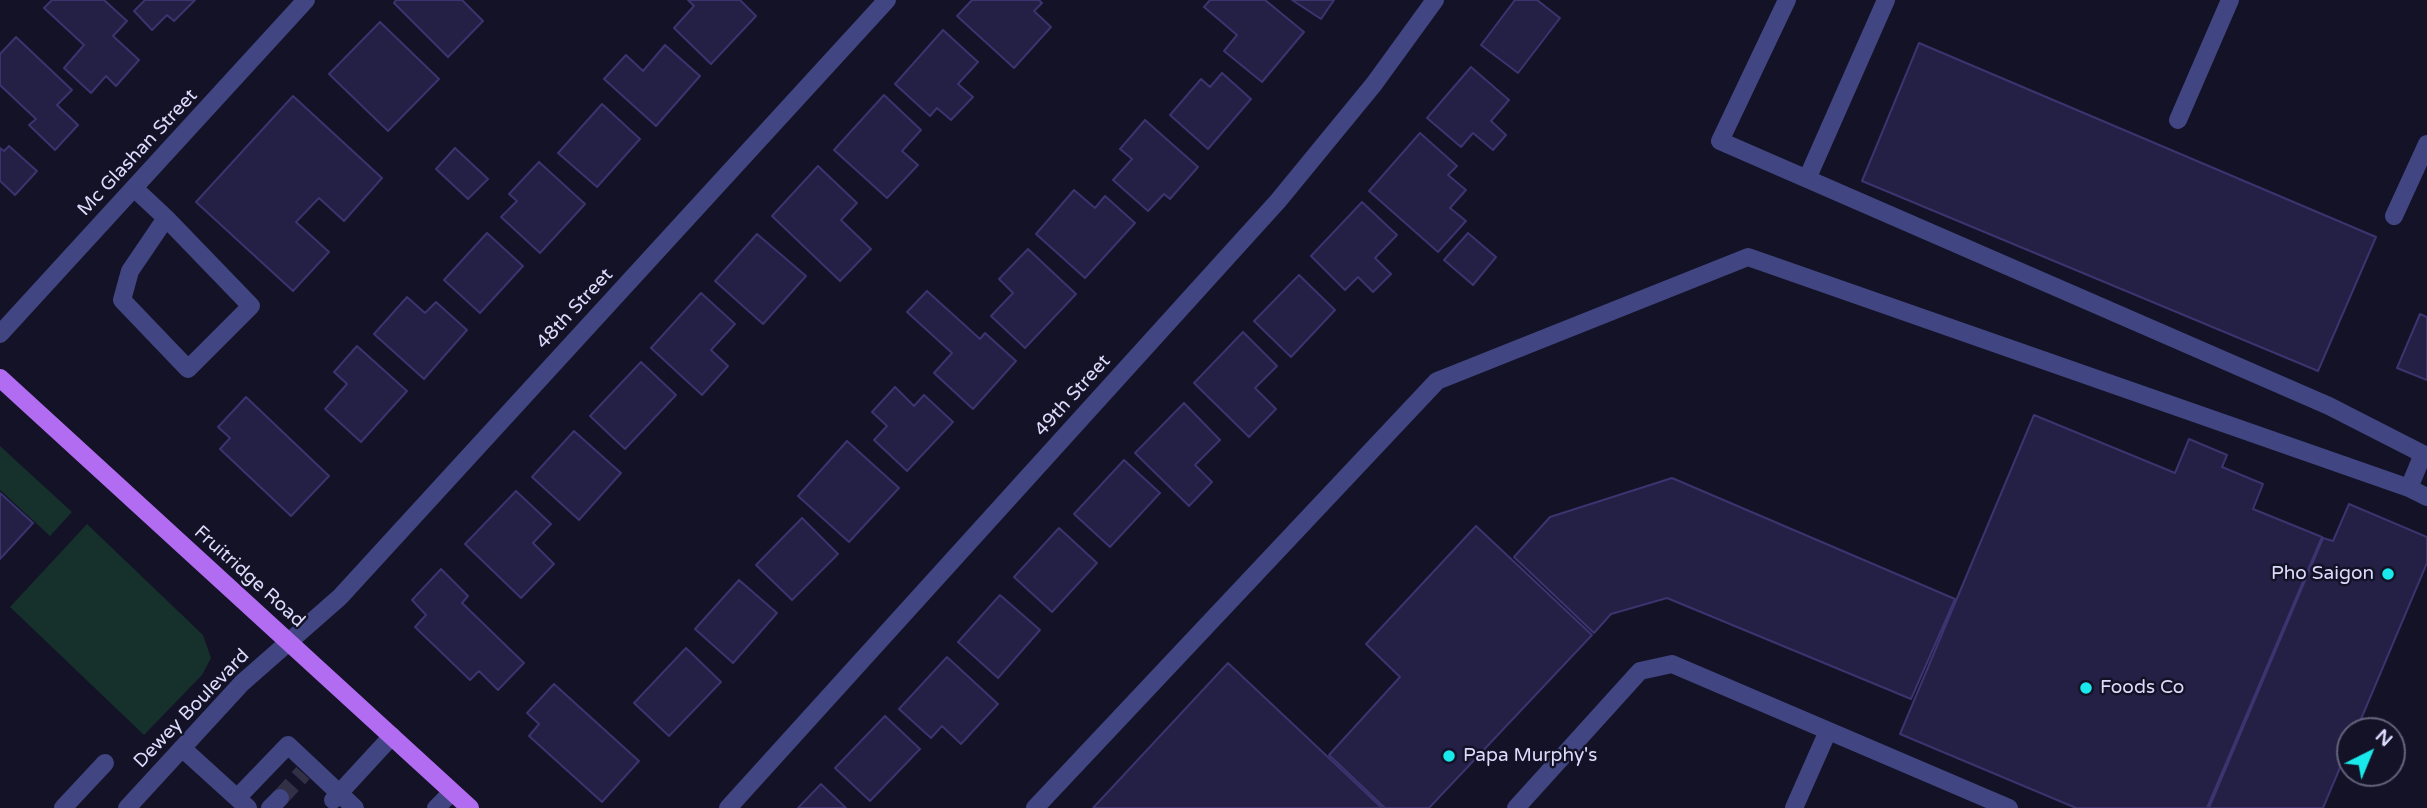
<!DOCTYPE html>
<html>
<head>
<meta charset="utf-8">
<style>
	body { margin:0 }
	#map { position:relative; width:2427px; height:808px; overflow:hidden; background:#131226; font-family:"Varela Round",sans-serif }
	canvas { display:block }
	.north { position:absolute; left:2336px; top:717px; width:70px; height:70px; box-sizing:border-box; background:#131226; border:2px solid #63627c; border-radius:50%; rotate:43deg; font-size:19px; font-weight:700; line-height:28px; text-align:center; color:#dbdbfc }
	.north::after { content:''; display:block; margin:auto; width:24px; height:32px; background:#19e9ea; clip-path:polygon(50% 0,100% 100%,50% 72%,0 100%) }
</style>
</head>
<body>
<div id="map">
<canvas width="2427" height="808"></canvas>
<div class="north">N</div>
</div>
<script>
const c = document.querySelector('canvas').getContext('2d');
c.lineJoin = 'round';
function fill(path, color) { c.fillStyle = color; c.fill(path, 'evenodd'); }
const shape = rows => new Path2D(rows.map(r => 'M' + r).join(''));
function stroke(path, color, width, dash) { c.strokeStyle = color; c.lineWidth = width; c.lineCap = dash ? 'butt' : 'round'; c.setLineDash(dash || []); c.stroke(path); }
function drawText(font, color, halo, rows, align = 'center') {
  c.font = font + ' "Varela Round",sans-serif'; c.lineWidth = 5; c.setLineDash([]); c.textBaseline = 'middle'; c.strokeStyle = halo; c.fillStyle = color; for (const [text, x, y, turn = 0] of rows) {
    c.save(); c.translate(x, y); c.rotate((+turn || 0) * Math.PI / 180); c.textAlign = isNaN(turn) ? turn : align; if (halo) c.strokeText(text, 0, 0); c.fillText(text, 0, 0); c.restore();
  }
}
fill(shape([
	[0,446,72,512,50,536,0,490],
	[87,524,203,635,211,658,202,675,144,735,10,607]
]), '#16302c');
const building = shape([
	[52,0,104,0,127,21,113,36,139,60,116,86,106,76,91,93,64,68,84,45,44,8,52,0],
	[145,0,195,0,174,21,167,15,152,30,134,11,145,0],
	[396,0,462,0,483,21,448,57,394,3,396,0],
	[688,0,740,0,756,16,711,64,674,28,694,6,688,0],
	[972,0,1039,0,1042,3,1034,11,1051,27,1014,68,957,16,972,0],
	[1210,0,1265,0,1304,32,1262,82,1224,51,1237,35,1204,7,1210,0],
	[1292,0,1334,0,1321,19,1292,0],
	[1515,0,1537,0,1560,18,1518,73,1481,45,1515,0],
	[380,22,439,79,388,131,329,74,380,22],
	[943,30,978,62,958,84,973,97,951,120,937,108,930,116,895,84,943,30],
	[16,37,72,90,57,105,78,125,55,150,29,125,36,119,0,85,0,54,16,37],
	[1919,43,2376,237,2318,371,1862,181,1919,43],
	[665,45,700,76,656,126,604,79,626,55,643,71,665,45],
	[1471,67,1509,100,1491,121,1506,135,1493,150,1473,133,1461,147,1427,118,1471,67],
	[1222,73,1251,99,1208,149,1170,115,1201,79,1210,87,1222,73],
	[884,95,921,130,902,151,918,165,887,198,834,150,884,95],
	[293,96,382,178,344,221,319,198,296,222,329,252,293,291,196,202,293,96],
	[602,104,640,139,597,187,558,153,602,104],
	[1145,120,1198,167,1170,199,1164,194,1148,211,1113,180,1132,159,1120,149,1145,120],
	[1420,133,1457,166,1448,175,1466,190,1450,208,1466,221,1438,252,1369,191,1420,133],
	[9,146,37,171,15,195,0,181,0,148,4,151,9,146],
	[455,148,488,179,468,199,436,169,455,148],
	[539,162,585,204,540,253,501,217,517,201,509,194,539,162],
	[818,166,857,203,841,220,871,249,840,281,772,216,818,166],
	[1074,190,1095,208,1105,196,1135,223,1085,278,1036,234,1074,190],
	[1362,202,1397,235,1375,258,1391,274,1373,292,1358,277,1345,290,1311,256,1362,202],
	[487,233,523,266,480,313,444,280,487,233],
	[1468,233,1496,257,1473,285,1444,260,1468,233],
	[757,234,806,276,763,324,715,281,757,234],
	[1028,249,1076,294,1025,348,991,316,1013,293,999,279,1028,249],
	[1299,275,1335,310,1291,357,1254,321,1299,275],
	[927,291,980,339,985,333,1016,361,973,409,934,373,952,353,907,312,927,291],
	[701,293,735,324,711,350,728,366,702,395,651,348,701,293],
	[407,297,425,313,436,302,467,330,424,379,374,334,407,297],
	[2420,314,2427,317,2427,380,2397,368,2420,314],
	[1243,332,1277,366,1255,388,1276,409,1249,437,1194,383,1243,332],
	[357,346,407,391,361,442,325,409,347,384,334,372,357,346],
	[641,362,676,395,625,449,590,416,641,362],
	[895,387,914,406,924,395,953,422,907,471,874,440,887,426,872,412,895,387],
	[246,397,329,476,291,516,220,449,230,438,218,427,246,397],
	[1184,403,1220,440,1195,465,1212,482,1189,506,1135,453,1184,403],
	[2034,415,2175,473,2189,439,2227,455,2222,467,2263,484,2253,509,2322,537,2207,808,2076,808,1900,734,2034,415],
	[574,431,621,473,579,520,532,477,574,431],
	[847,441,899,488,849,542,798,496,847,441],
	[1124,460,1160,493,1110,547,1074,514,1124,460],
	[1672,478,1955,599,1911,699,1667,598,1611,614,1594,633,1514,557,1550,517,1672,478],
	[516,491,551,524,533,543,554,564,521,598,465,544,516,491],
	[0,493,33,523,0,559,0,493],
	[2349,504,2427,537,2427,563,2356,731,2350,731,2350,744,2323,808,2209,808,2323,538,2333,541,2349,504],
	[802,518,838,554,792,600,756,565,802,518],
	[1476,526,1592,635,1429,808,1385,808,1329,755,1400,677,1366,644,1476,526],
	[1059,528,1097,563,1052,612,1014,577,1059,528],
	[441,569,468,596,462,603,524,663,498,690,479,671,470,680,415,627,426,615,412,600,441,569],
	[739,580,777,613,733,663,695,629,739,580],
	[1000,595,1040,630,998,678,958,642,1000,595],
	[686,648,721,682,669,736,634,703,686,648],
	[947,657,998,704,961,744,942,726,931,738,899,709,947,657],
	[1228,663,1382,808,1093,808,1228,663],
	[554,684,639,761,602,802,529,736,539,724,527,713,554,684],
	[885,716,920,749,870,801,835,768,885,716],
	[821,784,846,808,798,808,821,784]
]);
fill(building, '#242045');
stroke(building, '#3a346f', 2);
stroke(shape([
	[280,798,303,773]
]), '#313046', 18, [18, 9]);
stroke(shape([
	[1787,0,1720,141,2329,406,2427,456],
	[2178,120,2230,0],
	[1807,179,1886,0],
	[134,188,166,218,251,306,188,369,122,300,130,271,166,218],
	[2394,216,2427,144],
	[0,334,306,0],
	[2409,488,2423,454],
	[182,748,248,808],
	[237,798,288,745,355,808],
	[333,800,392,736],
	[63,808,105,763],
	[127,808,242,683,340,597,887,0],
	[270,808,280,798],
	[436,808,452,792],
	[728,808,1278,201,1374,84,1435,0],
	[1035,808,1437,381,1748,257,2409,488,2427,497],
	[1516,808,1640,671,1672,664,2009,808],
	[1794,808,1828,731]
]), '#414581', 18);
stroke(shape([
	[0,378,470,808]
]), '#b26cf1', 18);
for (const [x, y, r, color] of [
	[2388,574,7,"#19e9ea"],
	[2086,688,7,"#19e9ea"],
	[1449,756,7,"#19e9ea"]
]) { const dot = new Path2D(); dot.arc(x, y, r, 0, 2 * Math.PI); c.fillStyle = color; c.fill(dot); stroke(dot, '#131226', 2.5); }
drawText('19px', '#dbdbfc', '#131226', [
	["Mc Glashan Street",138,153,-47],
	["48th Street",575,309,-47],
	["49th Street",1073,396,-48],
	["Fruitridge Road",249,577,42],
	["Dewey Boulevard",192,709,-46]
]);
drawText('19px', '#dbdbfc', '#131226', [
	["Pho Saigon",2374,574,"right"],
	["Foods Co",2100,688],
	["Papa Murphy's",1463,756]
], 'left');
</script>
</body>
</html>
